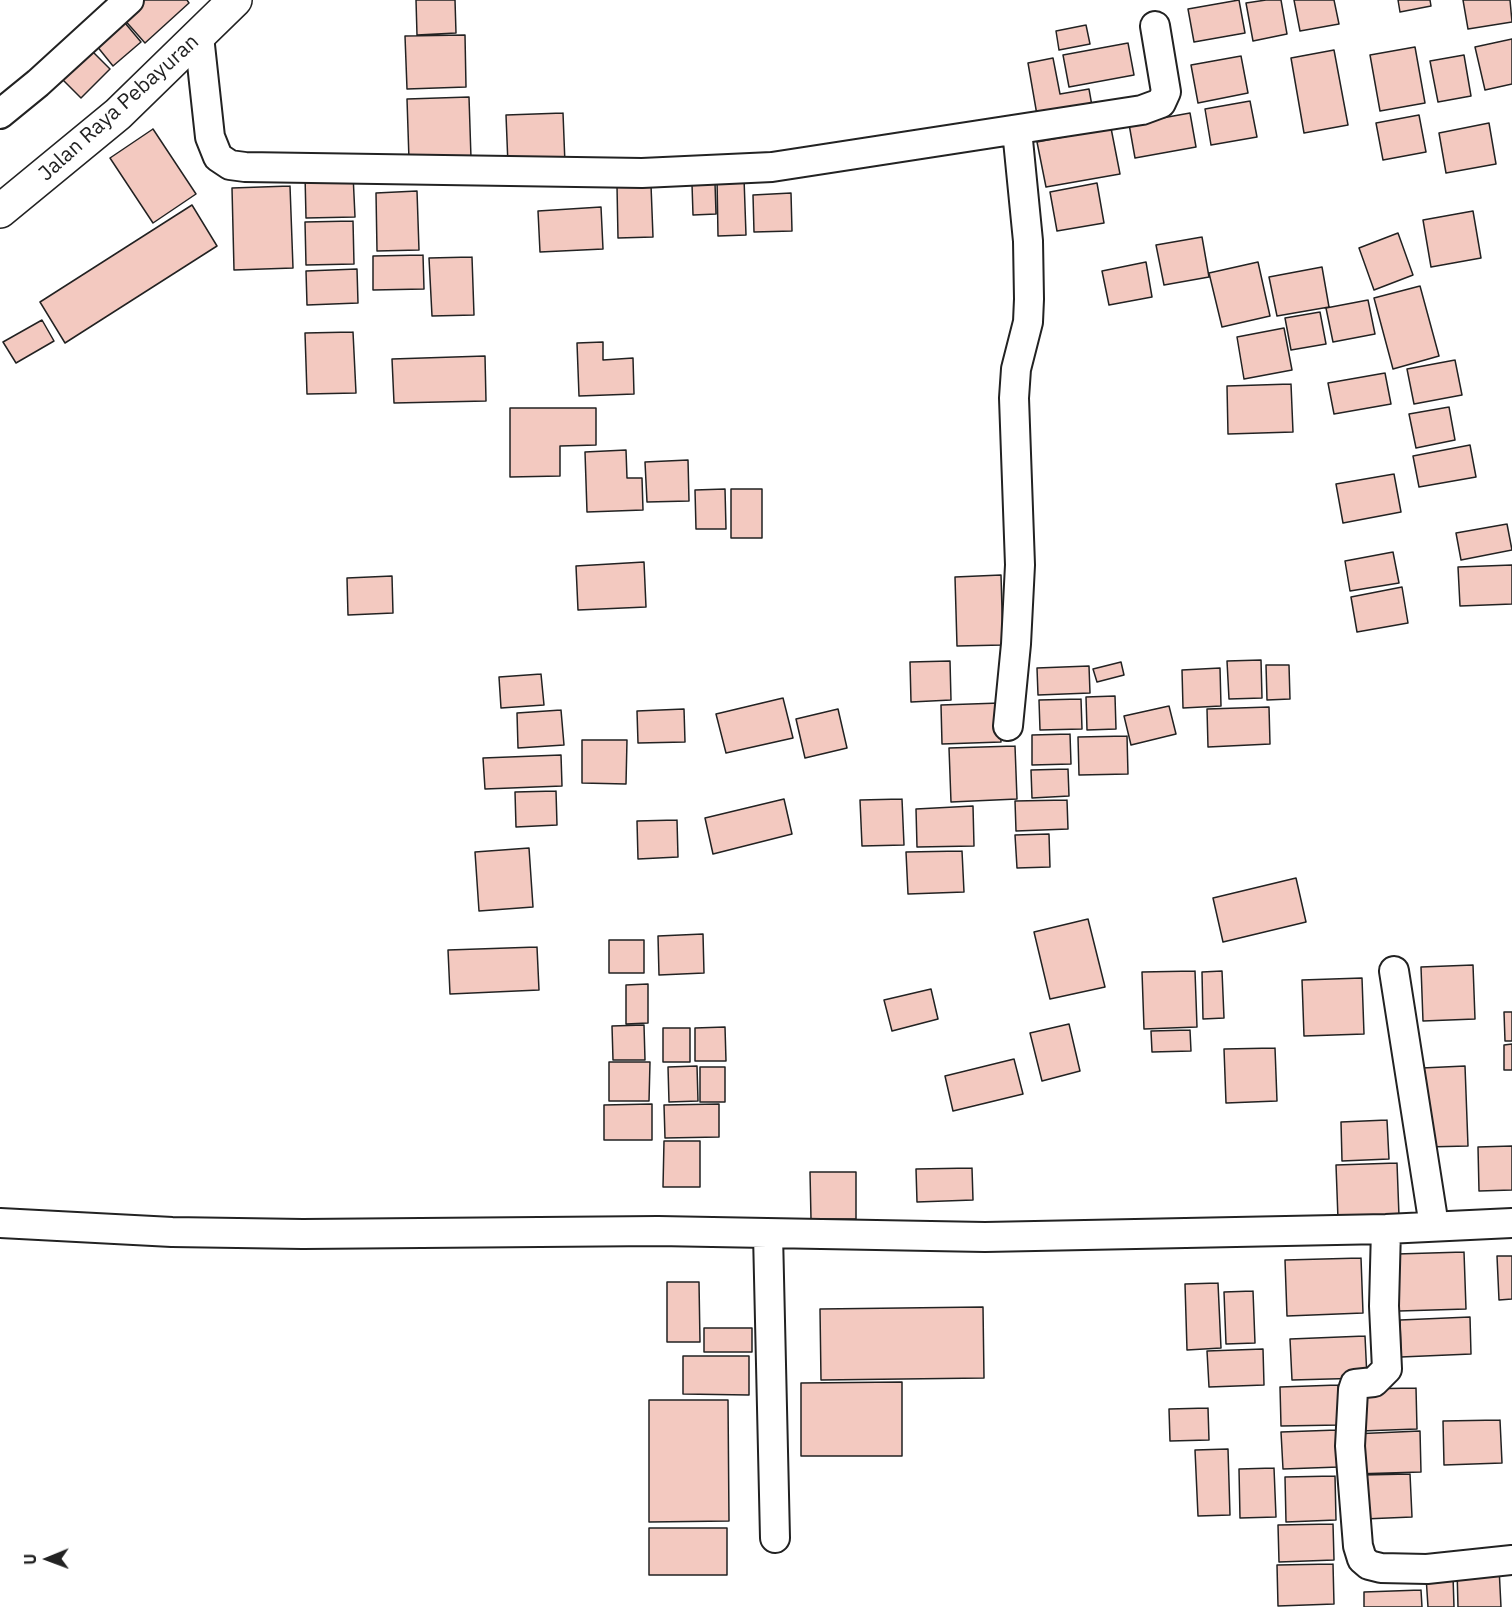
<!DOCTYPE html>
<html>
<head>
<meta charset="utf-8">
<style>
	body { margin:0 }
	#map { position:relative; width:1512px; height:1607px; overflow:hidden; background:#fff; font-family:"IBM Plex Sans",sans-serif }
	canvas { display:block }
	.north { position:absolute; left:18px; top:1529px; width:60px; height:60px; -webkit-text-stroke:4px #fff; paint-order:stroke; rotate:269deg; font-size:16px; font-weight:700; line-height:24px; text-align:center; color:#222 }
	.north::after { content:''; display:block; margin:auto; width:21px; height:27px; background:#222; clip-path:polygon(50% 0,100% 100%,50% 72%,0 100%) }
</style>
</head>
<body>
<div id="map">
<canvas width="1512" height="1607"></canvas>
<div class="north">U</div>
</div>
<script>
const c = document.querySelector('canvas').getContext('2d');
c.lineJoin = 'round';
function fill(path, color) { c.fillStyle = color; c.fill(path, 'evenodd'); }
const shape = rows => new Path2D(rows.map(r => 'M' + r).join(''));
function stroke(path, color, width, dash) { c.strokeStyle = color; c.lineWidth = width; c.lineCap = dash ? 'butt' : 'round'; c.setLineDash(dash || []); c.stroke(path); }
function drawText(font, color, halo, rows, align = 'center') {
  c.font = font + ' "IBM Plex Sans",sans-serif'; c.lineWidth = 4.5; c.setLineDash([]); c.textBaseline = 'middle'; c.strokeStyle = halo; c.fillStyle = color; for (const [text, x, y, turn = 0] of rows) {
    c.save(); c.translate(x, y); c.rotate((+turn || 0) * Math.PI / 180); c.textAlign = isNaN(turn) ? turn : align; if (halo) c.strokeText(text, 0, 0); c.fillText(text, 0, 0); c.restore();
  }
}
const building = shape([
	[142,0,187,0,189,3,145,43,122,17,142,0],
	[416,0,455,0,456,33,417,35,416,0],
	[1239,0,1245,33,1194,42,1188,9,1239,0],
	[1266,0,1281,0,1287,34,1253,41,1246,3,1266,0],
	[1294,0,1334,0,1339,24,1300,31,1294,0],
	[1398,0,1430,0,1431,6,1400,12,1398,0],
	[1463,0,1510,0,1512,22,1468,29,1463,0],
	[120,17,141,42,113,66,92,40,120,17],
	[1086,25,1090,44,1059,50,1056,31,1086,25],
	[465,35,466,87,407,89,405,36,465,35],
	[1512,39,1512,84,1485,90,1475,47,1512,39],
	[1128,43,1134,75,1069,87,1063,55,1128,43],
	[88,47,110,69,81,98,59,76,88,47],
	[1415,47,1425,103,1380,111,1370,55,1415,47],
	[1334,50,1348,125,1304,133,1291,58,1334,50],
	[1464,55,1471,96,1438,102,1430,61,1464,55],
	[1241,56,1248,93,1198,103,1191,65,1241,56],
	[1053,58,1060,94,1089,89,1092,106,1037,115,1028,63,1053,58],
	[469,97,471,158,409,160,407,99,469,97],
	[1250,101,1257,137,1211,145,1205,109,1250,101],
	[563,113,565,164,508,165,506,115,563,113],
	[1190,113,1196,147,1135,158,1129,124,1190,113],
	[1419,115,1426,152,1383,160,1376,123,1419,115],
	[1489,123,1496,164,1446,173,1439,133,1489,123],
	[1111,128,1120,174,1046,187,1037,142,1111,128],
	[153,129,196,194,153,223,110,158,153,129],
	[353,174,355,217,306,218,305,175,353,174],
	[717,178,744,178,746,235,718,236,717,178],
	[715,183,716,214,693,215,692,184,715,183],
	[1097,183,1104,223,1057,231,1050,192,1097,183],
	[651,185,653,237,618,238,617,186,651,185],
	[290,186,293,268,234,270,232,188,290,186],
	[417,191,419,250,377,251,376,193,417,191],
	[791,193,792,231,754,232,753,195,791,193],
	[192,205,217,246,65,343,40,302,192,205],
	[601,207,603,249,540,252,538,211,601,207],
	[1473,211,1481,258,1431,267,1423,220,1473,211],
	[353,221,354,264,306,265,305,222,353,221],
	[1398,233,1413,275,1374,290,1359,248,1398,233],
	[1202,237,1209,277,1164,285,1156,245,1202,237],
	[423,255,424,289,373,290,373,256,423,255],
	[472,257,474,315,432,316,429,258,472,257],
	[1146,262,1152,297,1109,305,1102,271,1146,262],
	[1258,262,1270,316,1222,327,1209,273,1258,262],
	[1322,267,1329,307,1277,316,1269,277,1322,267],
	[357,269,358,303,307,305,306,271,357,269],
	[1420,286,1439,356,1393,369,1374,298,1420,286],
	[1368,300,1375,334,1333,342,1326,308,1368,300],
	[1320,312,1326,344,1291,350,1285,318,1320,312],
	[42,320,54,341,16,363,3,342,42,320],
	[1284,328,1292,370,1244,379,1237,337,1284,328],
	[353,332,356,393,307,394,305,333,353,332],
	[603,342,603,360,633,358,634,394,579,396,577,343,603,342],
	[485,356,486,401,394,403,392,359,485,356],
	[1455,360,1462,395,1414,404,1407,369,1455,360],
	[1385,373,1391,404,1334,414,1328,383,1385,373],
	[1291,384,1293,432,1228,434,1227,386,1291,384],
	[1449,407,1455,440,1416,448,1409,414,1449,407],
	[510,408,596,408,596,445,560,446,560,476,510,477,510,408],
	[1470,445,1476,477,1419,487,1413,456,1470,445],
	[626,450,627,478,642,478,643,510,587,512,585,452,626,450],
	[688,460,689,501,647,502,645,462,688,460],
	[1394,474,1401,512,1343,523,1336,484,1394,474],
	[725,489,726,529,696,529,695,490,725,489],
	[731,489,762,489,762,538,731,538,731,489],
	[1507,524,1512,550,1461,560,1456,533,1507,524],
	[1393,552,1399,583,1350,591,1345,561,1393,552],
	[644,562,646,607,578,610,576,566,644,562],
	[1512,565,1512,604,1460,606,1458,567,1512,565],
	[1001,575,1003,645,957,646,955,577,1001,575],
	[392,576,393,613,348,615,347,578,392,576],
	[1402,587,1408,623,1357,632,1351,597,1402,587],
	[1261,660,1262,698,1229,699,1227,661,1261,660],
	[950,661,951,700,911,702,910,662,950,661],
	[1121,662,1124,675,1097,682,1093,669,1121,662],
	[1266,665,1289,665,1290,699,1267,700,1266,665],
	[1089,666,1090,693,1038,695,1037,668,1089,666],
	[1220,668,1221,706,1183,708,1182,670,1220,668],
	[541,674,544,705,501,708,499,677,541,674],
	[1115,696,1116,729,1087,730,1086,697,1115,696],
	[783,698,793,738,726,753,716,714,783,698],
	[1081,699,1082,729,1040,730,1039,700,1081,699],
	[1000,703,1001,742,942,744,941,705,1000,703],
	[1169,706,1176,734,1131,745,1124,716,1169,706],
	[1269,707,1270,744,1208,747,1207,709,1269,707],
	[684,709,685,742,638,743,637,711,684,709],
	[838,709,847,748,805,758,796,719,838,709],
	[561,710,564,745,518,748,517,713,561,710],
	[1070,734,1071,764,1032,765,1032,735,1070,734],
	[1127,736,1128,774,1079,775,1078,737,1127,736],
	[582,740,627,740,626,784,582,783,582,740],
	[1015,746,1017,799,951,802,949,748,1015,746],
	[561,755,562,786,485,789,483,758,561,755],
	[1068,769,1069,796,1032,798,1031,770,1068,769],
	[556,791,557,825,516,827,515,792,556,791],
	[784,799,792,834,713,854,705,818,784,799],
	[902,799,904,845,862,846,860,800,902,799],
	[1067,800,1068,829,1016,831,1015,801,1067,800],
	[973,806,974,846,917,847,916,809,973,806],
	[677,820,678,857,638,859,637,821,677,820],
	[1049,834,1050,867,1017,868,1015,835,1049,834],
	[529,848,533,907,479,911,475,852,529,848],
	[962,851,964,892,908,894,906,852,962,851],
	[1296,878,1306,922,1223,942,1213,898,1296,878],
	[1088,919,1105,987,1050,999,1034,932,1088,919],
	[703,934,704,973,659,975,658,936,703,934],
	[609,940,644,940,644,973,609,973,609,940],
	[537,947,539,990,450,994,448,950,537,947],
	[1473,965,1475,1019,1423,1021,1421,967,1473,965],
	[1195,971,1197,1027,1144,1029,1142,972,1195,971],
	[1222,971,1224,1018,1203,1019,1202,972,1222,971],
	[1362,978,1364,1034,1304,1036,1302,980,1362,978],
	[648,984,648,1023,626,1024,626,985,648,984],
	[931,989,938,1019,892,1031,884,1000,931,989],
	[1504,1012,1512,1012,1512,1041,1505,1041,1504,1012],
	[1069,1024,1080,1071,1042,1081,1030,1033,1069,1024],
	[644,1025,645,1060,613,1060,612,1026,644,1025],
	[725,1027,726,1061,695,1061,695,1028,725,1027],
	[663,1028,690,1028,690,1062,663,1062,663,1028],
	[1190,1030,1191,1051,1152,1052,1151,1031,1190,1030],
	[1512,1044,1512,1070,1504,1070,1504,1045,1512,1044],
	[1275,1048,1277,1101,1226,1103,1224,1049,1275,1048],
	[1014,1059,1023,1094,953,1111,945,1076,1014,1059],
	[609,1062,650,1062,649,1101,609,1101,609,1062],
	[697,1066,698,1101,669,1102,668,1067,697,1066],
	[1465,1066,1468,1146,1425,1147,1422,1068,1465,1066],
	[700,1067,725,1067,725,1102,700,1102,700,1067],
	[652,1104,652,1140,604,1140,604,1105,652,1104],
	[719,1104,719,1137,665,1138,664,1105,719,1104],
	[1387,1120,1389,1159,1342,1161,1341,1122,1387,1120],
	[664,1141,700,1141,700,1187,663,1187,664,1141],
	[1512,1146,1512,1190,1479,1191,1478,1147,1512,1146],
	[1397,1163,1399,1216,1338,1219,1336,1165,1397,1163],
	[972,1168,973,1200,917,1202,916,1169,972,1168],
	[810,1172,856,1172,856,1219,811,1219,810,1172],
	[1464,1252,1466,1309,1399,1311,1397,1254,1464,1252],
	[1497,1256,1512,1256,1512,1299,1499,1300,1497,1256],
	[1361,1258,1363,1313,1287,1316,1285,1260,1361,1258],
	[667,1282,699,1282,700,1342,667,1342,667,1282],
	[1218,1283,1221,1348,1187,1350,1185,1284,1218,1283],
	[1253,1291,1255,1343,1226,1344,1224,1292,1253,1291],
	[983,1307,984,1378,821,1380,820,1309,983,1307],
	[1470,1317,1471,1354,1401,1357,1400,1320,1470,1317],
	[704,1328,752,1328,752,1352,704,1352,704,1328],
	[1365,1336,1367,1378,1292,1380,1290,1339,1365,1336],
	[1263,1349,1264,1385,1209,1387,1207,1351,1263,1349],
	[683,1356,749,1356,749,1395,683,1394,683,1356],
	[902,1382,902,1456,801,1456,801,1383,902,1382],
	[1338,1385,1340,1425,1281,1426,1280,1387,1338,1385],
	[1416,1388,1417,1429,1361,1431,1360,1389,1416,1388],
	[649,1400,728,1400,729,1521,649,1522,649,1400],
	[1208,1408,1209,1440,1170,1441,1169,1409,1208,1408],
	[1500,1420,1502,1463,1444,1465,1443,1421,1500,1420],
	[1337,1430,1339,1467,1283,1469,1281,1432,1337,1430],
	[1420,1431,1421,1472,1354,1474,1352,1434,1420,1431],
	[1228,1449,1230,1515,1198,1516,1195,1450,1228,1449],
	[1274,1468,1276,1517,1240,1518,1239,1469,1274,1468],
	[1410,1474,1412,1517,1364,1519,1363,1475,1410,1474],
	[1335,1476,1336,1520,1286,1522,1285,1477,1335,1476],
	[1333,1524,1334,1560,1279,1562,1278,1525,1333,1524],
	[649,1528,727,1528,727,1575,649,1575,649,1528],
	[1333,1564,1334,1604,1278,1606,1277,1565,1333,1564],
	[1499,1567,1501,1607,1458,1607,1457,1569,1499,1567],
	[1426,1576,1453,1576,1454,1607,1428,1607,1426,1576],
	[1421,1590,1422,1607,1364,1607,1364,1592,1421,1590]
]);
fill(building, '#f3c9c0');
stroke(building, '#222', 1.5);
const minor = shape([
	[199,36,210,137,218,157,230,165,245,167,642,173,772,167,1142,110,1161,103,1166,92,1155,26],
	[0,114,38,83,129,0],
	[1008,726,1016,644,1020,565,1014,398,1016,369,1028,322,1029,299,1028,241,1017,130],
	[1394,971,1434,1226],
	[0,1223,172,1232,303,1234,658,1231,985,1237,1386,1229,1512,1223],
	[1386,1229,1384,1306,1387,1369,1374,1382,1355,1384,1353,1390,1350,1446,1358,1546,1362,1559,1369,1565,1381,1568,1427,1569,1512,1560],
	[768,1234,775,1538]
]);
const secondary = shape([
	[0,211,118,114,235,0]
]);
stroke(minor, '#222', 32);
stroke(secondary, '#222', 36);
stroke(minor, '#fff', 28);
stroke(secondary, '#fff', 33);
drawText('21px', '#222', '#fff', [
	["Jalan Raya Pebayuran",119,108,-42]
]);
</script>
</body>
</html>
